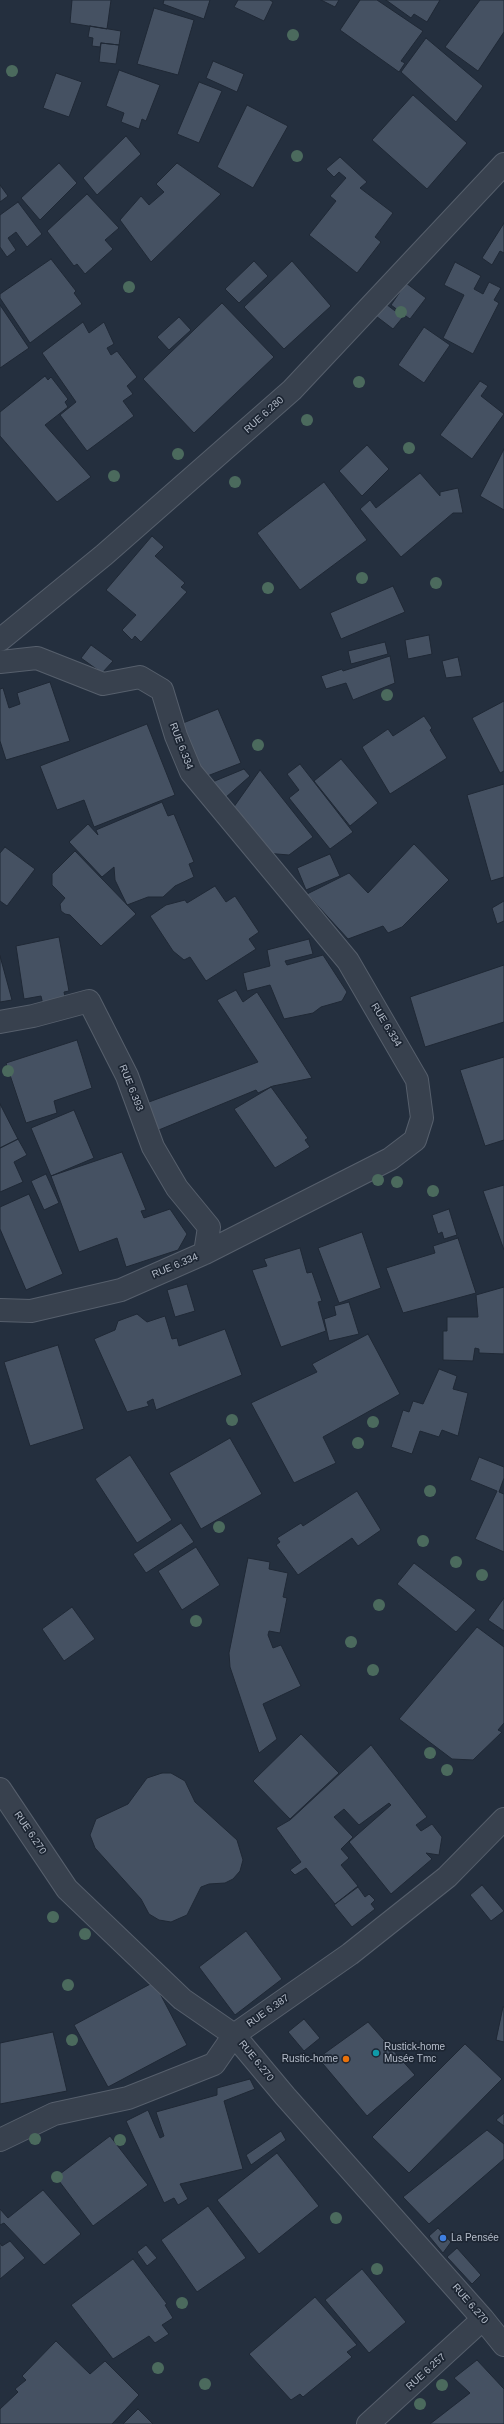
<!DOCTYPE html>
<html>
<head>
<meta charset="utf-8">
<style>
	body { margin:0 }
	canvas { display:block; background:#242f3e }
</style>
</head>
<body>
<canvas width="504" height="2424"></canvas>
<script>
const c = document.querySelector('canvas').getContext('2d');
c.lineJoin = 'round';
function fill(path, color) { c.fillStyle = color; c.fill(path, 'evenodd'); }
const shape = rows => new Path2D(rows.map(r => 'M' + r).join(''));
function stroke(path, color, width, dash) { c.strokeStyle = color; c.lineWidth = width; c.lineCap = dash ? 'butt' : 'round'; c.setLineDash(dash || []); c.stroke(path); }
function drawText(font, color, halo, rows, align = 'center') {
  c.font = font + ' Arial,sans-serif'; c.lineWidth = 3.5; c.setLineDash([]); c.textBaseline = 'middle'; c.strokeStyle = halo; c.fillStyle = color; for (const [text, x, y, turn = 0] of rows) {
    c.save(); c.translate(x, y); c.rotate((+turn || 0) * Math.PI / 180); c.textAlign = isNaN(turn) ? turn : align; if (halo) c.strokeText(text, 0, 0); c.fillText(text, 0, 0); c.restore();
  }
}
const building = shape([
	[72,0,111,0,107,29,70,23,72,0],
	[164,0,210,0,204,19,163,4,164,0],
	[238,0,270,0,273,2,264,21,234,7,238,0],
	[321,0,339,0,335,7,321,0],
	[360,0,377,0,423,31,401,61,405,63,399,72,340,30,360,0],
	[386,0,440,0,427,22,414,14,411,18,386,0],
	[480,0,504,0,504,32,478,71,445,47,480,0],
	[154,8,194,20,178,75,137,64,154,8],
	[90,26,121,31,119,45,101,43,100,47,92,46,93,38,88,37,90,26],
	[426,38,483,86,456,122,401,72,426,38],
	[101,43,119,45,116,64,99,62,101,43],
	[213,61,244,74,237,92,206,78,213,61],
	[119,70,160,85,146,121,142,119,139,129,121,122,124,113,106,106,119,70],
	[56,73,82,82,69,117,43,108,56,73],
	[199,82,222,91,199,143,177,134,199,82],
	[413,95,467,143,427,189,372,140,413,95],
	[247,105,288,126,253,188,217,167,247,105],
	[126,136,141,154,97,195,83,178,126,136],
	[340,157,367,182,360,188,393,213,375,237,381,242,357,273,309,235,336,201,330,196,346,178,339,172,334,177,326,169,340,157],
	[59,163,77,183,40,220,21,198,59,163],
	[177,163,221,194,151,262,120,220,141,196,149,205,164,192,156,184,177,163],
	[0,185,8,196,0,202,0,185],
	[87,194,119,228,105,240,113,249,85,274,77,264,74,266,47,231,87,194],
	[18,202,42,234,27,247,16,232,8,238,16,250,7,257,0,247,0,215,18,202],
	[504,223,504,253,500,251,492,265,482,258,504,223],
	[51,259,76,291,74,293,82,304,30,343,0,298,0,294,51,259],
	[254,261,268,276,239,303,225,289,254,261],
	[292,261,331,306,284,349,244,307,292,261],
	[455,262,481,276,474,289,483,294,489,282,501,288,494,300,499,303,473,354,443,338,464,295,444,285,455,262],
	[406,283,426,298,410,319,391,305,406,283],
	[382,301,403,317,393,329,372,313,382,301],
	[222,303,274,357,194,433,143,379,222,303],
	[0,305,29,348,0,368,0,305],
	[179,317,191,330,169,350,157,337,179,317],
	[83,322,89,333,104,322,114,344,107,348,111,355,117,351,137,377,127,386,133,394,123,401,134,416,87,451,60,415,76,402,42,353,83,322],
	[424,327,450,345,424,383,398,365,424,327],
	[45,376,48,380,51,377,68,399,65,402,68,407,45,425,91,477,57,502,0,436,0,412,45,376],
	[480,381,488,386,481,396,504,414,472,459,440,435,480,381],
	[367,445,389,469,362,496,339,471,367,445],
	[504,449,504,510,480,496,504,449],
	[420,473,440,496,440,492,458,488,463,513,453,513,401,557,360,509,370,500,376,508,420,473],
	[324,482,367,540,300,590,257,533,324,482],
	[152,536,164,547,155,556,185,583,181,587,187,592,141,642,135,636,132,640,122,630,136,615,106,590,152,536],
	[393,586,405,612,341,639,330,613,393,586],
	[429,635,432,654,408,659,405,640,429,635],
	[385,642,388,654,351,664,348,651,385,642],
	[91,645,113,661,102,673,81,658,91,645],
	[390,656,395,683,353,700,346,683,326,689,321,676,342,669,343,671,390,656],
	[458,657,462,676,446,678,442,661,458,657],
	[50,682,70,741,6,760,0,741,0,689,3,688,9,708,20,704,17,693,50,682],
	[504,701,504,771,500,773,472,718,504,701],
	[218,709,241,763,189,783,168,729,218,709],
	[424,716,432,728,430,730,447,758,390,794,362,747,388,729,393,736,424,716],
	[147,724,175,795,94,827,84,800,57,810,40,766,147,724],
	[341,759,378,803,350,826,314,781,341,759],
	[300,764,353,832,330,849,289,798,299,790,287,774,300,764],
	[244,769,250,776,225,798,210,783,244,769],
	[260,770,313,837,289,855,265,853,231,811,260,770],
	[504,784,504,877,491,881,467,795,504,784],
	[162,802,168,816,174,814,194,862,189,864,194,877,175,886,163,897,148,897,127,905,115,880,114,867,102,877,69,842,88,824,98,835,96,830,162,802],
	[414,844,449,880,402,927,388,933,383,926,348,939,307,894,349,873,368,893,414,844],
	[5,847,35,869,7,906,0,901,0,853,5,847],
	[75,851,136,914,101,946,70,915,65,914,61,911,60,904,65,898,52,885,52,874,75,851],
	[330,854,340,876,306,890,297,868,330,854],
	[215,886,226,902,235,896,259,932,249,939,256,949,206,981,190,957,184,960,173,951,150,916,166,905,185,900,187,903,215,886],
	[504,901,504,921,497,924,492,908,504,901],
	[59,937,69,991,64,992,66,1001,43,1005,41,996,24,999,16,946,59,937],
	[309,939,313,954,285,961,287,965,323,955,347,992,342,1001,321,1007,313,1013,284,1019,270,985,247,991,243,973,270,966,267,950,309,939],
	[0,956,12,1000,0,1002,0,956],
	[504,965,504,1022,425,1047,410,997,504,965],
	[236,990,243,1002,257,992,312,1078,273,1086,258,1093,256,1090,149,1134,138,1106,258,1062,217,1000,236,990],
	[77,1040,92,1088,54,1101,57,1113,26,1123,6,1063,77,1040],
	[504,1057,504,1140,485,1146,460,1070,504,1057],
	[271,1087,308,1138,305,1140,310,1147,275,1168,234,1109,271,1087],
	[0,1104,18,1139,0,1148,0,1104],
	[74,1110,94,1158,51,1176,31,1128,74,1110],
	[18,1139,27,1155,14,1162,23,1182,0,1192,0,1148,18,1139],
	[122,1152,146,1210,141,1211,144,1218,170,1209,187,1234,178,1250,126,1267,117,1238,79,1252,51,1176,122,1152],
	[46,1174,59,1203,44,1210,31,1181,46,1174],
	[504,1185,504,1250,483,1191,504,1185],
	[29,1194,63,1274,26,1290,0,1229,0,1207,29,1194],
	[449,1209,457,1235,444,1239,442,1232,438,1234,432,1215,449,1209],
	[362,1232,381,1288,339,1303,318,1248,362,1232],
	[458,1238,476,1293,403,1313,386,1268,435,1253,433,1246,458,1238],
	[300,1248,307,1273,312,1272,322,1301,318,1302,326,1331,281,1347,252,1270,267,1266,264,1259,300,1248],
	[187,1284,195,1311,175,1317,167,1290,187,1284],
	[504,1287,504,1354,479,1353,479,1349,475,1348,473,1361,443,1360,443,1331,447,1331,447,1317,478,1317,476,1295,504,1287],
	[349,1302,359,1334,329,1341,324,1319,336,1315,334,1306,349,1302],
	[137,1314,147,1322,165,1316,172,1339,177,1338,179,1346,225,1329,242,1375,156,1410,153,1399,147,1402,149,1406,127,1412,94,1339,115,1330,118,1321,137,1314],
	[368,1334,400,1394,323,1437,336,1463,294,1483,251,1403,317,1372,312,1364,368,1334],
	[58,1345,84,1429,30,1446,4,1362,58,1345],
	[439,1369,457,1376,453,1389,468,1393,458,1436,442,1430,439,1437,420,1431,412,1454,391,1447,403,1410,409,1412,413,1401,423,1404,439,1369],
	[230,1438,262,1494,201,1529,169,1473,230,1438],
	[130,1455,172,1520,137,1543,95,1479,130,1455],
	[479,1457,504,1467,504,1478,499,1492,504,1494,504,1552,475,1539,497,1491,470,1480,479,1457],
	[357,1491,381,1530,358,1546,352,1538,298,1575,276,1545,280,1542,277,1538,301,1523,303,1526,357,1491],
	[181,1523,194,1542,146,1573,133,1554,181,1523],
	[196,1547,220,1585,182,1610,158,1571,196,1547],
	[248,1558,270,1562,269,1569,288,1573,283,1597,287,1598,280,1633,269,1631,268,1635,273,1648,281,1645,301,1686,263,1704,277,1739,259,1753,230,1667,229,1653,248,1558],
	[414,1563,476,1610,456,1632,397,1584,414,1563],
	[504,1598,504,1631,488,1620,504,1598],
	[72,1607,95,1639,64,1661,42,1629,72,1607],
	[477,1627,504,1647,504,1723,498,1730,502,1732,473,1760,452,1759,399,1719,477,1627],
	[301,1734,339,1773,290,1819,253,1781,301,1734],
	[371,1745,427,1817,416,1825,421,1831,432,1824,442,1837,439,1855,426,1853,432,1859,391,1894,349,1842,391,1805,389,1803,359,1825,344,1809,334,1817,353,1837,341,1849,349,1858,341,1865,358,1886,335,1904,306,1868,295,1875,290,1870,301,1862,276,1828,290,1820,371,1745],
	[162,1773,171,1773,185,1781,195,1802,237,1840,243,1860,240,1871,233,1879,225,1883,209,1884,201,1887,187,1915,171,1922,159,1920,149,1914,141,1899,95,1848,90,1835,96,1819,128,1804,147,1778,162,1773],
	[482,1885,504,1911,491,1921,470,1895,482,1885],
	[358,1887,365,1897,369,1894,375,1900,371,1904,375,1909,352,1927,334,1905,358,1887],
	[246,1931,282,1979,235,2015,199,1967,246,1931],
	[154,1982,187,2045,108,2087,74,2025,154,1982],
	[503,2007,504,2007,504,2042,496,2040,503,2007],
	[304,2019,320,2038,304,2051,288,2032,304,2019],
	[368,2022,415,2075,367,2116,318,2058,368,2022],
	[53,2032,67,2091,0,2104,0,2043,53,2032],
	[465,2044,502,2079,409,2173,372,2137,465,2044],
	[250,2079,255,2089,224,2101,243,2169,180,2184,188,2199,178,2205,174,2198,164,2203,126,2121,148,2110,160,2138,164,2136,156,2112,217,2095,217,2088,250,2079],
	[504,2113,504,2126,496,2120,504,2113],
	[487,2130,504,2144,504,2159,429,2224,403,2197,487,2130],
	[281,2131,286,2140,251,2165,246,2155,281,2131],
	[110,2136,148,2185,93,2226,56,2177,110,2136],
	[277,2153,319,2206,259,2254,217,2200,277,2153],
	[43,2190,81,2234,44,2265,4,2223,0,2225,0,2209,8,2218,43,2190],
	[208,2206,246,2258,197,2292,161,2240,208,2206],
	[438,2228,451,2242,443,2253,429,2236,438,2228],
	[10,2241,25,2258,0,2279,0,2243,2,2246,10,2241],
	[146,2245,157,2258,147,2266,137,2252,146,2245],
	[457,2248,481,2275,472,2284,447,2257,457,2248],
	[133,2259,167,2304,165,2305,173,2318,162,2325,169,2334,155,2343,149,2336,113,2359,71,2305,133,2259],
	[362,2269,406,2322,369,2353,325,2300,362,2269],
	[315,2297,357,2345,347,2352,352,2357,303,2397,300,2394,291,2400,249,2354,315,2297],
	[56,2341,90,2374,105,2361,139,2395,112,2424,0,2424,0,2409,18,2392,15,2389,26,2380,22,2376,56,2341],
	[477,2360,504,2389,504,2424,430,2424,470,2393,454,2378,477,2360],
	[138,2409,153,2424,123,2424,138,2409]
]);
fill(building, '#455162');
stroke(building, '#1f2835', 1);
const minor = shape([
	[0,640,104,555,292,390,504,164],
	[0,662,37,658,103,684,140,677,162,690,176,736,191,772,348,961,417,1080,422,1118,415,1140,390,1159,205,1253,121,1290,31,1311,0,1310],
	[0,1022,33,1016,89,1001,127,1076,153,1147,177,1188,209,1227,205,1253],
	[0,1789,67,1889,182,1999,234,2035,285,2096,483,2319,504,2345],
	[0,2140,54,2114,128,2098,214,2064,234,2035,350,1954,447,1877,504,1819],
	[368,2424,483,2319]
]);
stroke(minor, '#565f6c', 24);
stroke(minor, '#38414e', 22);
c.fillStyle = '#4b6a5d';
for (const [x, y] of [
	[293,35],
	[12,71],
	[297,156],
	[129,287],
	[401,312],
	[359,382],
	[307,420],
	[409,448],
	[178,454],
	[114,476],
	[235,482],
	[362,578],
	[436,583],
	[268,588],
	[387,695],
	[258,745],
	[8,1071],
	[378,1180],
	[397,1182],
	[433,1191],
	[232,1420],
	[373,1422],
	[358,1443],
	[430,1491],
	[219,1527],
	[423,1541],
	[456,1562],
	[482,1575],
	[379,1605],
	[196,1621],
	[351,1642],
	[373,1670],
	[430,1753],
	[447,1770],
	[53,1917],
	[85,1934],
	[68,1985],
	[72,2040],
	[35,2139],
	[120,2140],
	[57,2177],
	[336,2218],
	[377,2269],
	[182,2303],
	[158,2368],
	[205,2384],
	[442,2385],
	[420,2404]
]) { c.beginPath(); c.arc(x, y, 6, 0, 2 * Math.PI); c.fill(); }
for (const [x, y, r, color] of [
	[376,2053,4,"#0f9aa8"],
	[346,2059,4,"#e8710a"],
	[443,2238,4,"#3f7fe0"]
]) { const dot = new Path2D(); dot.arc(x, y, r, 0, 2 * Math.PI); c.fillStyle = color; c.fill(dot); stroke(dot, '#1d2633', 1.5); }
drawText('10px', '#b4bcc9', '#1d2633', [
	["RUE 6.280",264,415,-42],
	["RUE 6.334",181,746,69],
	["RUE 6.334",386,1025,59],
	["RUE 6.393",131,1088,68],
	["RUE 6.334",175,1266,-23],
	["RUE 6.270",30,1833,56],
	["RUE 6.387",268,2011,-35],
	["RUE 6.270",256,2061,51],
	["RUE 6.270",470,2304,49],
	["RUE 6.257",426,2372,-42]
]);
drawText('10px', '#b4bcc9', '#1d2633', [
	["Rustick-home",384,2047],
	["Musée Tmc",384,2059],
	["Rustic-home",338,2059,"right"],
	["La Pensée",451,2238]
], 'left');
</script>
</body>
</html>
